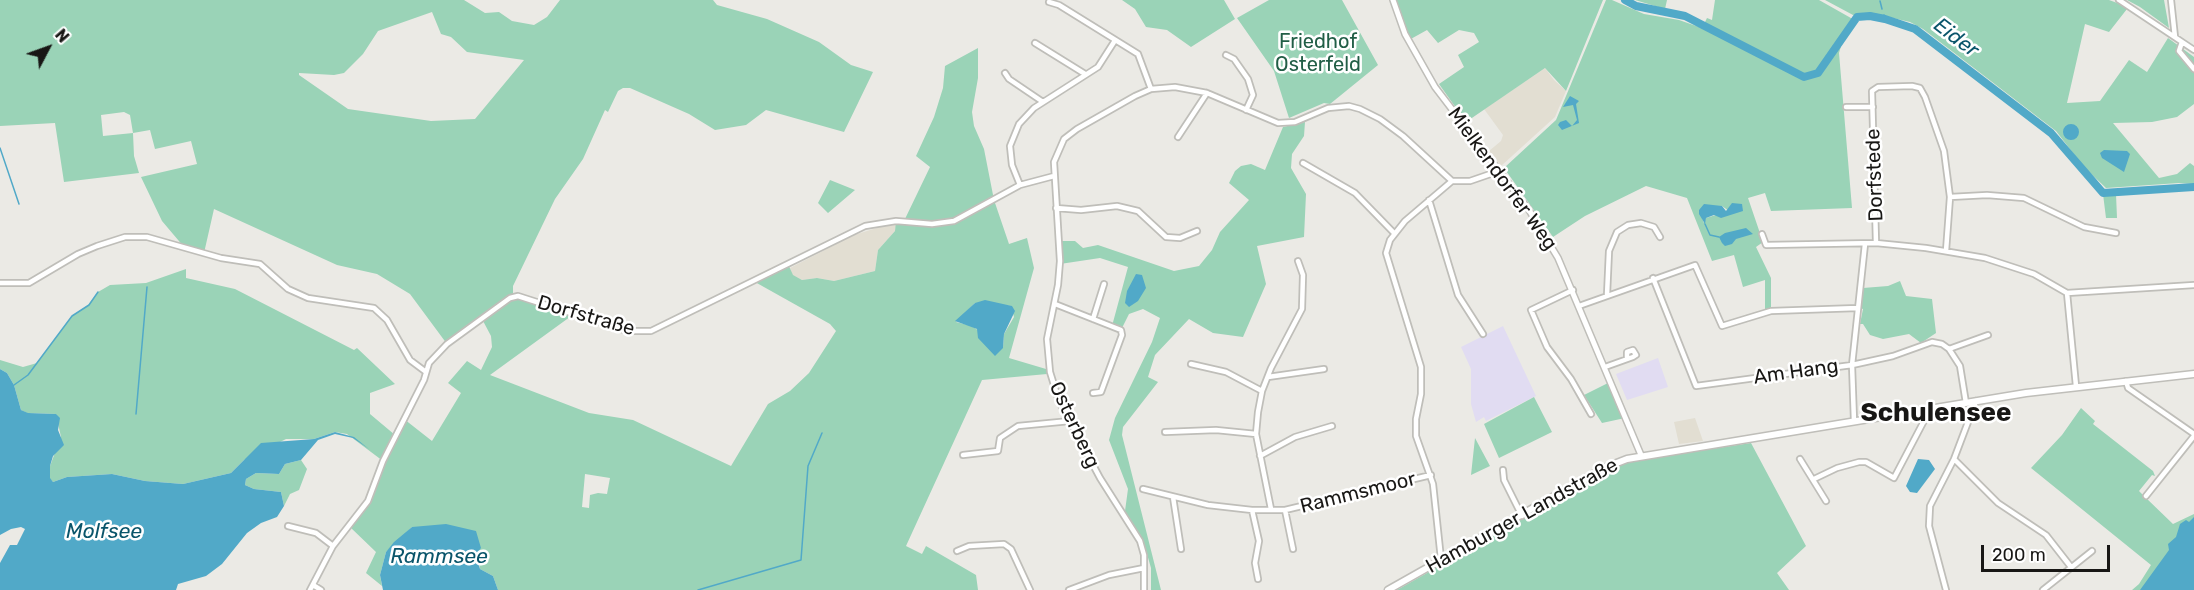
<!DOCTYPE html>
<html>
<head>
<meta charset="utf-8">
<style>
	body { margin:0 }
	#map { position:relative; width:2194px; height:590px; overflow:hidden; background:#ebeae5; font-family:Rubik,sans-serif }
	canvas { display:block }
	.north { position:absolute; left:18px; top:18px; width:60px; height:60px; -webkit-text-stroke:4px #fff; paint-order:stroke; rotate:49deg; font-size:16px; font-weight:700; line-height:24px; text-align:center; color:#181715 }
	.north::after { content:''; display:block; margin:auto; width:21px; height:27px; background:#181715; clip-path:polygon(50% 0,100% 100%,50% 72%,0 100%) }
	.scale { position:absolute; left:1981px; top:545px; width:129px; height:27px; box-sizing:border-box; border:3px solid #181715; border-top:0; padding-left:8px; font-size:18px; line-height:21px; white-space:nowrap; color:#181715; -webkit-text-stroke:4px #fff; paint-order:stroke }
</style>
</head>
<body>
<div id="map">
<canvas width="2194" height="590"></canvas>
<div class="north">N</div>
<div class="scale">200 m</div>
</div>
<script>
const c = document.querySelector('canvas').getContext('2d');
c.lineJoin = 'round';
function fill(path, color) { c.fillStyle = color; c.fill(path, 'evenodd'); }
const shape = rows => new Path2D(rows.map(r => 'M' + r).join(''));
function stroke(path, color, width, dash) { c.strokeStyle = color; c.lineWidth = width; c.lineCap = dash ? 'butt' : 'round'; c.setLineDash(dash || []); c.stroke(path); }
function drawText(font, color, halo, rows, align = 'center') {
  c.font = font + ' Rubik,sans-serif'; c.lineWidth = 5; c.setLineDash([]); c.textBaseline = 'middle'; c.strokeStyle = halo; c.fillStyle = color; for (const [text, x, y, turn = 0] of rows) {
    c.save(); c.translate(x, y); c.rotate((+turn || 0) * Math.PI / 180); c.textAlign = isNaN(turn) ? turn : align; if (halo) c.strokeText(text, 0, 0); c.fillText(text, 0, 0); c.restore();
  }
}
fill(shape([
	[1545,68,1554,80,1566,91,1555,117,1501,166,1489,151,1501,141,1503,135,1484,109],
	[896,225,895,231,878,250,875,271,834,281,817,278,802,280,792,275,790,268,854,235,880,227],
	[1695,418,1703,441,1679,444,1674,422]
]), '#e2ded2');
fill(shape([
	[1503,326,1536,396,1486,421,1484,417,1476,422,1471,404,1471,369,1461,347],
	[1658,358,1668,387,1627,400,1616,374]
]), '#e1dcf2');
fill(shape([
	[0,0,464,0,485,13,499,12,512,21,534,25,547,17,560,0,713,0,717,5,767,19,819,42,851,65,873,72,844,132,766,110,746,125,715,130,689,114,630,88,623,88,618,91,608,112,605,110,583,159,555,199,513,286,513,296,574,314,490,375,589,413,633,420,731,466,768,404,790,391,809,373,836,331,830,324,755,282,788,264,793,275,802,280,817,278,834,281,875,271,878,250,895,231,896,221,904,221,930,167,916,156,934,117,943,88,945,66,978,48,978,78,972,112,974,126,984,149,994,200,1009,244,1027,238,1034,268,1009,358,1046,369,1047,374,982,380,906,546,922,554,926,546,976,575,978,590,498,590,493,576,480,569,477,553,412,527,386,552,380,575,382,586,366,573,376,552,350,527,362,511,383,461,347,434,335,432,314,439,286,439,244,460,231,473,183,484,145,481,112,474,67,477,53,482,49,478,50,466,61,437,56,414,27,413,21,410,14,385,7,373,0,369,0,360,23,367,37,363,72,316,88,305,98,292,110,285,146,283,186,269,186,278,235,289,354,350,357,348,395,384,370,393,370,414,395,435,404,419,432,441,461,393,448,383,467,361,481,370,492,347,491,336,482,319,447,344,410,294,377,274,337,265,214,209,204,253,184,247,162,221,141,177,197,164,191,141,155,149,150,130,133,133,134,156,139,173,64,182,55,123,0,126],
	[432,12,441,34,451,37,467,52,524,60,475,119,431,121,348,109,299,75,299,73,334,75,344,73,363,54,378,31],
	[124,112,130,115,133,133,103,136,101,115],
	[975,303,1011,306,1014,317,1004,334,1003,348,972,326,956,322],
	[585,474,610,478,607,494,598,493,590,495,589,508,582,507],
	[1122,0,1224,0,1235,19,1191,47,1167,30,1146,27,1135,9],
	[1269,0,1342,0,1378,65,1330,104,1324,103,1289,118,1274,71,1237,18],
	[1393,0,1603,0,1566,91,1545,68,1466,122,1439,84,1464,67,1458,55,1479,42,1474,33,1459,30,1438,43,1427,30,1409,40],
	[1606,0,1612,0,1644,14,1679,20,1702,28,1707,18,1712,20,1715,0,1819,0,1858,22,1845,33,1839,53,1852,208,1771,211,1765,193,1748,198,1763,242,1756,247,1771,278,1771,311,1765,312,1765,280,1743,287,1734,255,1712,261,1687,198,1646,186,1585,216,1553,237,1504,168,1556,120],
	[1722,206,1729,211,1706,218,1704,223,1699,210],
	[1635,0,1667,0,1665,9],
	[1825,0,2109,0,2120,4,2127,9,2109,32,2085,24,2067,103,2100,101,2129,60,2147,72,2168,38,2194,57,2194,104,2177,117,2152,122,2113,123,2159,178,2177,174,2190,163,2194,166,2194,184,2179,183,2106,188,2083,166,2056,131,1923,29,1910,22,1871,13,1853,15],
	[2127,0,2164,0,2169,28,2140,7],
	[1305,122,1304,136,1292,154,1291,168,1306,194,1304,237,1257,246,1266,284,1243,337,1213,333,1189,319,1155,355,1148,377,1158,382,1123,427,1122,435,1161,590,1151,590,1151,568,1143,540,1125,511,1128,489,1109,440,1115,418,1152,342,1160,318,1143,309,1129,314,1121,330,1112,326,1128,267,1100,258,1060,264,1059,241,1075,241,1083,248,1098,245,1174,271,1199,266,1212,250,1220,232,1249,200,1229,183,1235,171,1241,166,1251,164,1265,170,1283,127],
	[830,180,855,190,828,213,818,203],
	[2103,194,2116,194,2117,218,2106,218],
	[1900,281,1906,296,1932,299,1936,333,1921,343,1909,334,1883,339,1870,335,1863,324,1860,324,1863,309,1860,308,1863,288,1888,286],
	[1610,382,1625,418,1602,423,1584,395],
	[1534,397,1552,432,1499,458,1484,424],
	[2081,408,2095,421,2093,424,2153,471,2155,476,2152,475,2139,491,2145,497,2173,524,2194,514,2194,590,2132,590,2139,584,2151,565,2031,468,2062,435],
	[1475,438,1490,466,1471,475],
	[1751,443,1806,546,1777,573,1789,590,1397,590,1524,518,1604,468,1616,463],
	[301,460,307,469,299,490,290,494,284,506,281,492,254,489,245,485,246,479,256,473,279,474,285,464]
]), '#9ad3b7');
fill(shape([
	[1570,96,1579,101,1576,104,1579,123,1562,130,1558,125,1560,122,1566,120,1572,126,1577,120,1573,105,1563,107],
	'2063 132a8 8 0 1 1 16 0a8 8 0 1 1-16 0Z',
	[2104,150,2127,151,2130,154,2124,172,2102,158,2100,153],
	[1732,203,1742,204,1743,211,1721,218,1714,215,1706,218,1705,224,1699,214,1699,210,1704,204,1722,206,1726,211],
	[1746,228,1753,234,1736,239,1732,244,1725,246,1722,243,1719,237,1725,233],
	[1136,274,1142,275,1146,288,1138,301,1129,307,1125,303,1127,291],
	[985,300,1012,306,1015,311,1004,334,1003,348,995,356,978,338,977,329,955,321,975,303],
	[0,369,7,373,14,385,21,410,28,413,56,414,60,418,58,430,64,445,53,456,50,466,50,478,53,482,67,477,112,474,145,481,183,484,231,473,261,443,314,439,335,432,354,437,369,449,353,438,335,434,318,440,301,460,285,464,279,474,256,473,246,479,245,485,254,489,281,492,284,506,277,517,261,523,247,533,222,564,206,576,178,584,176,590,0,590,0,563,10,545,17,545,25,529,21,527,11,529,0,535],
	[1918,459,1929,460,1935,469,1917,493,1910,492,1906,486],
	[2194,517,2194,590,2140,590,2169,550,2168,544,2176,537,2180,524,2186,520,2189,522],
	[446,524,476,531,481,548,477,553,477,560,480,569,493,576,498,590,383,590,380,575,386,552,394,542,412,527]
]), '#51a9c8');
stroke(shape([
	[1880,1,1882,9],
	[1884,15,1885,19],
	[0,148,19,204],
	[1705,224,1710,235,1719,237],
	[14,385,28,375,72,316,89,305,98,292],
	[136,414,147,287],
	[698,590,801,560,808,466,822,433]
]), '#51a9c8', 1.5);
stroke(shape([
	[1625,0,1636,6,1685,16,1804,77,1818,73,1857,17,1870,16,1885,19,1915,29,2051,133,2103,193,2194,187]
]), '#51a9c8', 8);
const minor = shape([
	[2119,0,2194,50],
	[2171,0,2175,37],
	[1049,2,1059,5,1138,54,1151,89],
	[2182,42,2179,51,2194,69],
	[1035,43,1085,74],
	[1226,55,1234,59,1248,79,1253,95,1246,110],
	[1005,73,1009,79,1043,102],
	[1846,107,1873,107],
	[1178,137,1207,93],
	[1303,163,1355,193,1394,233],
	[1020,185,1012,165,1010,146,1019,124,1034,108,1098,67,1114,42],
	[1950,197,1987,195,2024,198,2084,227,2116,233],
	[1429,200,1458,295,1483,334],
	[1056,208,1081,210,1117,206,1138,211,1166,237,1180,238,1197,231],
	[1762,234,1766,245,1876,243,1926,248,1985,258,2034,274,2067,293,2194,285],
	[1876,243,1872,91,1878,87,1912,86,1920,88,1925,97,1944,151,1950,197,1946,251],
	[1653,278,1696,386,1852,365,1893,356,1932,342,1942,344,1949,349,1960,366,1966,403],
	[0,283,29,283,78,254,97,246,125,237,147,237,221,258,260,264,288,289,308,298,374,308,387,320,410,360,426,372],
	[1573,290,1531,310,1547,347,1571,379,1591,414],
	[2067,293,2076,386],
	[1607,295,1609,251,1617,232,1628,225,1641,223,1654,227,1660,237],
	[1055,304,1121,330,1122,335,1101,392,1093,393],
	[1579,306,1695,265,1722,326,1771,311,1858,308],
	[1093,319,1104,284],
	[1949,349,1988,335],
	[1191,364,1226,372,1262,391],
	[1605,367,1633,357,1636,355,1633,350,1627,352,1627,358],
	[1268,377,1324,369],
	[2126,381,2128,388,2194,434],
	[1854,421,1852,365,1865,244],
	[1165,432,1216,430,1256,434],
	[963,455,998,451,1000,438,1018,426,1070,421],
	[1260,456,1295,437,1332,426],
	[1800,459,1826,501],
	[1954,459,1998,503,2046,535,2071,567],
	[1503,470,1504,480,1522,516],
	[1814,479,1837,468,1859,462,1866,462,1894,478,1925,419,1927,410],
	[1143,489,1208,505,1252,510,1285,510,1431,475],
	[2146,496,2194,436],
	[1173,497,1181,549],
	[1271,509,1256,434,1258,412,1262,391,1271,368,1302,309,1303,275,1298,261],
	[1252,510,1259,541,1255,563,1258,579],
	[1285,510,1293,549],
	[288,526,316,533,333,546],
	[957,551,969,546,1004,544,1011,549,1030,590],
	[1441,559,1433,484,1416,436,1416,419,1421,394,1421,367,1386,253,1390,240,1405,221,1452,181],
	[313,585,321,590],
	[310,590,333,546,368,501,383,461,424,380,429,363,447,344,510,298,518,296,627,331,651,331,865,226,896,221,932,224,954,221,1020,185,1054,176],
	[1069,590,1109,575,1144,568],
	[1144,590,1144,555,1140,541,1100,478,1059,401,1050,372,1047,339,1058,285,1060,261,1054,162,1064,139,1077,129,1135,96,1151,89,1175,87,1207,93,1278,123,1295,122,1328,108,1349,106,1360,109,1380,119,1403,136,1452,181,1470,181,1499,171],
	[1946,590,1929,526,1930,506,1954,459,1976,401],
	[2043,590,2092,551]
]);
const tertiary = shape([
	[1393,0,1405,34,1435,87,1529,210,1558,258,1641,455]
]);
const secondary = shape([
	[1388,590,1604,468,1627,459,2026,393,2194,374]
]);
stroke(minor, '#bfbeb9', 8);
stroke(tertiary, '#bfbeb9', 8);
stroke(secondary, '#bfbeb9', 9);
stroke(minor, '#fff', 4.5);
stroke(tertiary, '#fff', 5);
stroke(secondary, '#fff', 6);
drawText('20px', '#215e46', '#fff', [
	["Friedhof",1318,42],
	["Osterfeld",1318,65]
]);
drawText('20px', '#181715', '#fff', [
	["Dorfstede",1875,175,-92],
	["Mielkendorfer Weg",1502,179,54],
	["Dorfstraße",586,316,16],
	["Am Hang",1796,372,-8],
	["Osterberg",1074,425,65],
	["Rammsmoor",1358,493,-14],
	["Hamburger Landstraße",1522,516,-29]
]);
drawText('italic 21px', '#0a556b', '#fff', [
	["Eider",1956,38,37],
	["Molfsee",104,532],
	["Rammsee",439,557]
]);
drawText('bold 26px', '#181715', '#fff', [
	["Schulensee",1936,413]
]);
</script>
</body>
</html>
